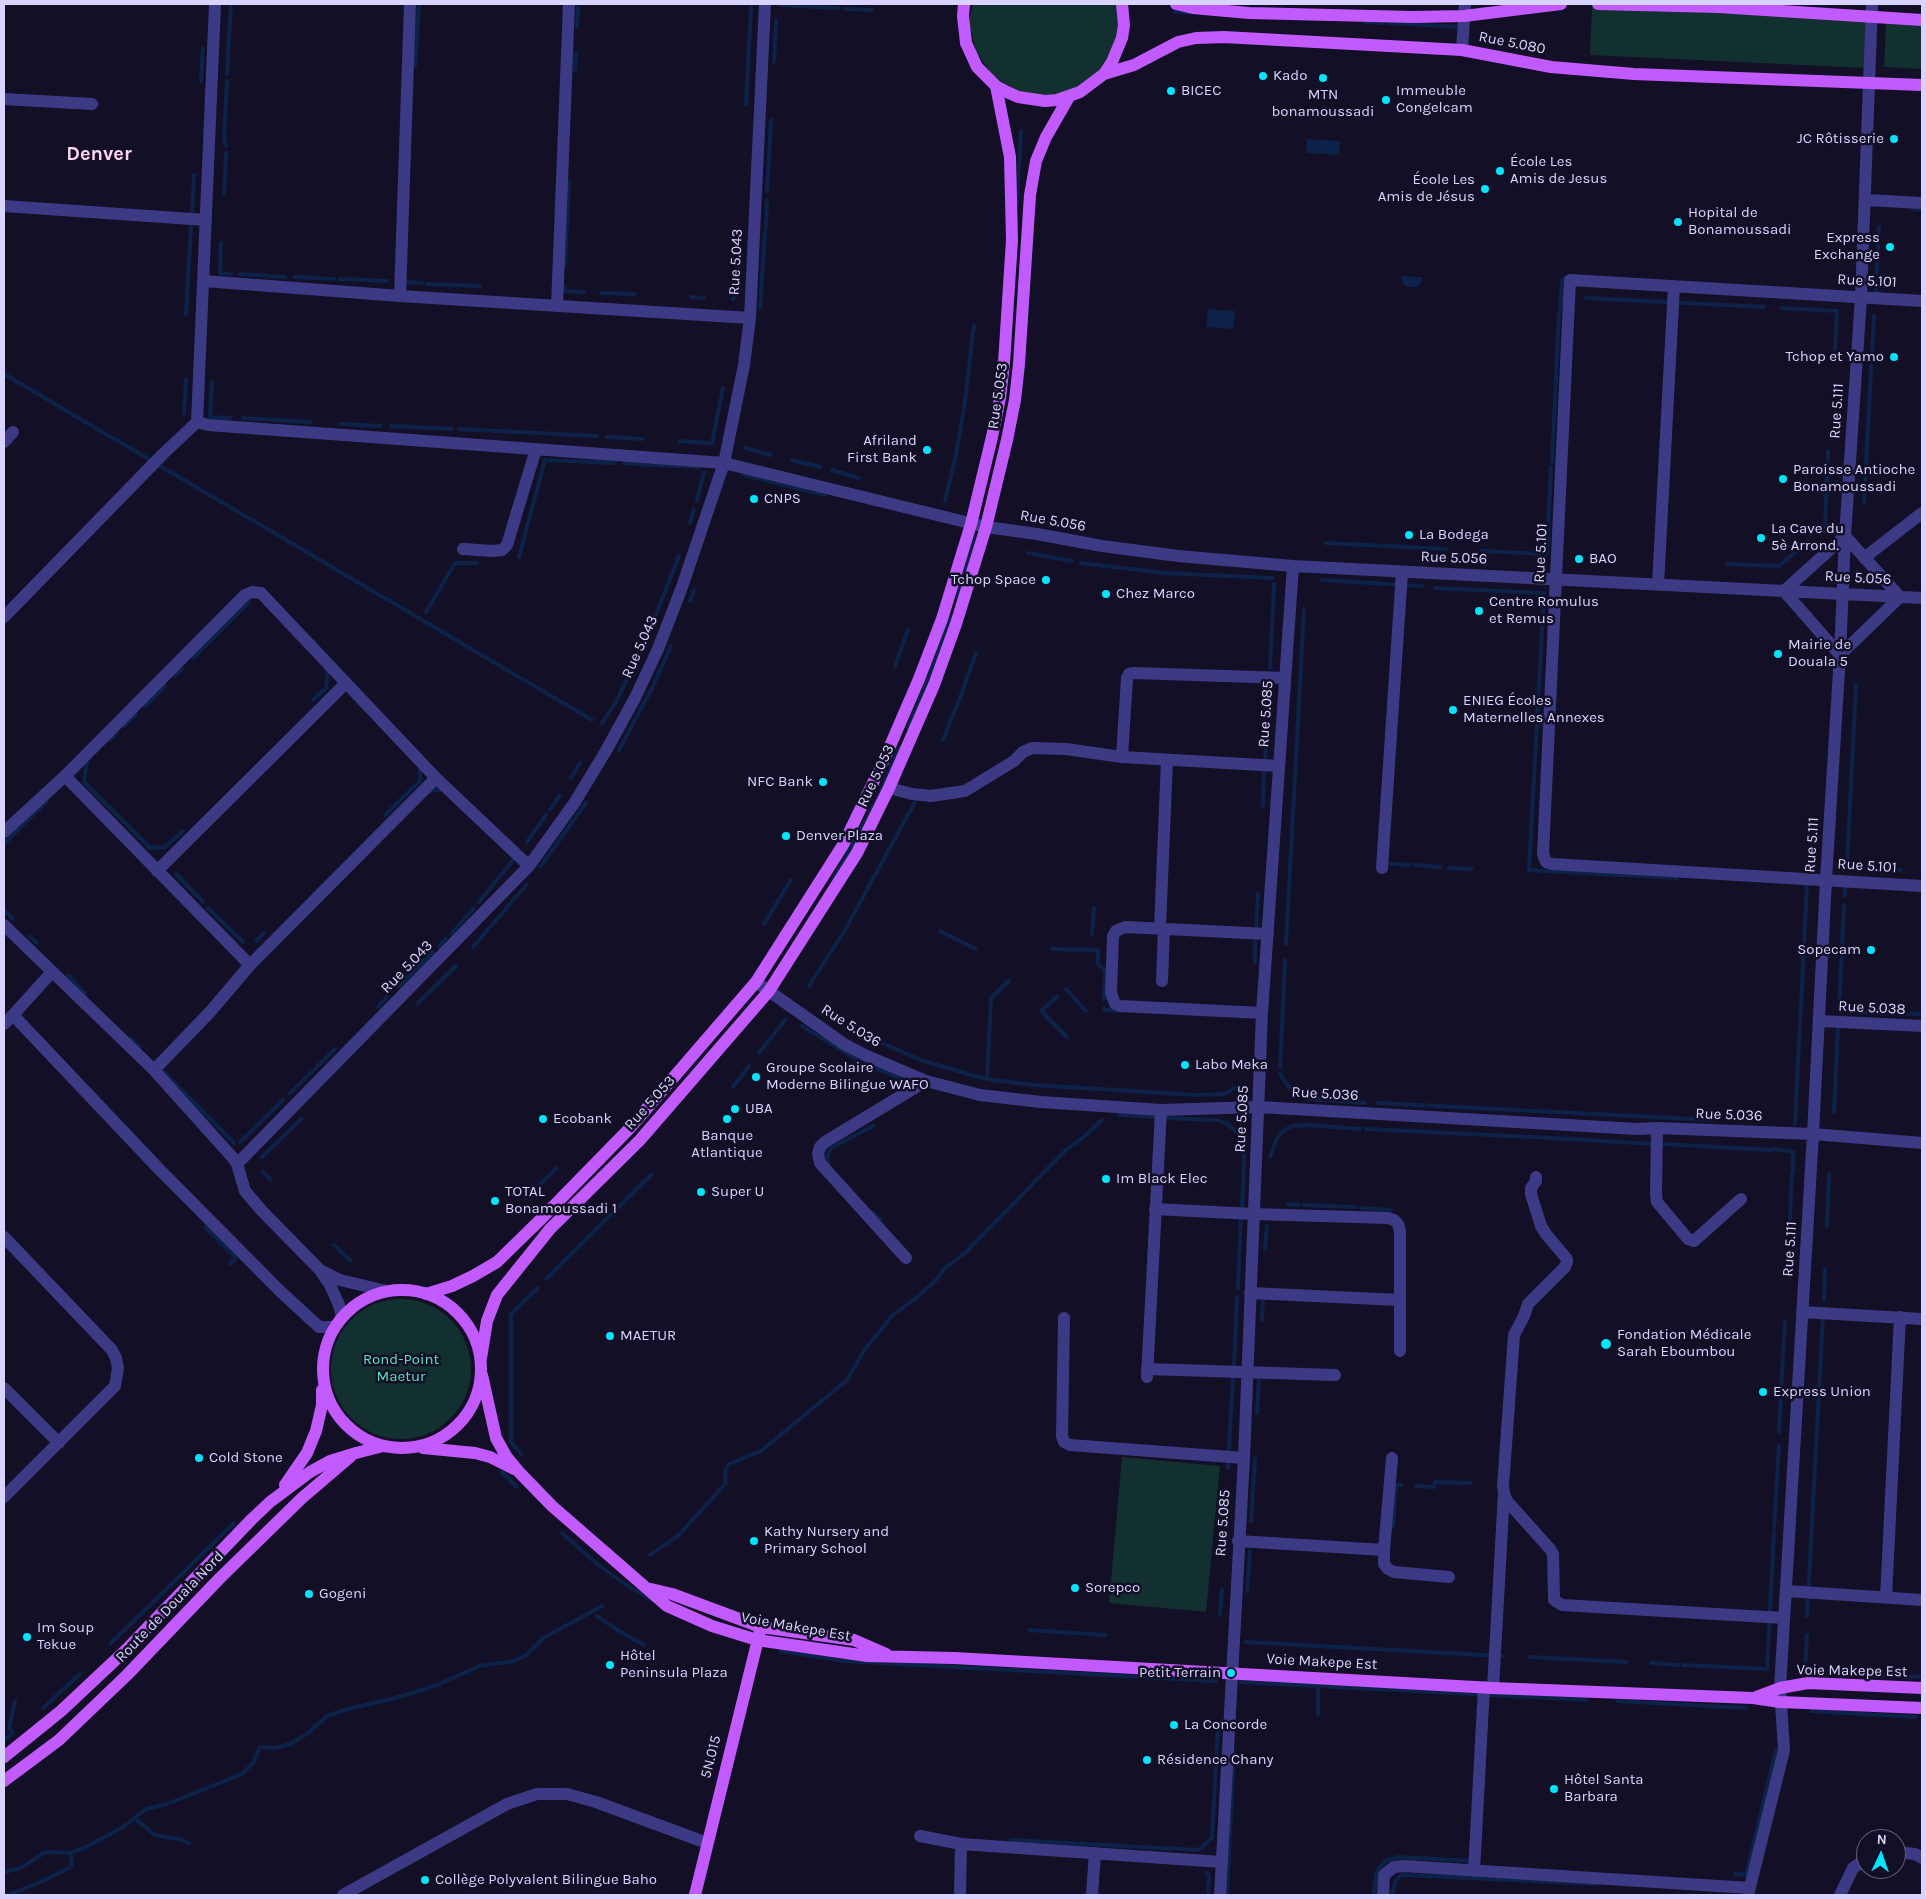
<!DOCTYPE html>
<html>
<head>
<meta charset="utf-8">
<style>
	body { margin:0 }
	#map { position:relative; width:1926px; height:1899px; overflow:hidden; background:#130f26; font-family:Karla,sans-serif }
	canvas { display:block }
	.frame { position:absolute; inset:0; border:5px solid #d9d4ff; pointer-events:none }
	.north { position:absolute; left:1856px; top:1829px; width:50px; height:50px; box-sizing:border-box; background:#130f26; border:1px solid #625e7d; border-radius:50%; rotate:3deg; font-size:14px; font-weight:700; line-height:20px; text-align:center; color:#d9d4ff }
	.north::after { content:''; display:block; margin:auto; width:18px; height:22px; background:#00e5ff; clip-path:polygon(50% 0,100% 100%,50% 72%,0 100%) }
</style>
</head>
<body>
<div id="map">
<canvas width="1926" height="1899"></canvas>
<div class="frame"></div>
<div class="north">N</div>
</div>
<script>
const c = document.querySelector('canvas').getContext('2d');
c.lineJoin = 'round';
function fill(path, color) { c.fillStyle = color; c.fill(path, 'evenodd'); }
const shape = rows => new Path2D(rows.map(r => 'M' + r).join(''));
function stroke(path, color, width, dash) { c.strokeStyle = color; c.lineWidth = width; c.lineCap = dash ? 'butt' : 'round'; c.setLineDash(dash || []); c.stroke(path); }
function drawText(font, color, halo, rows, align = 'center') {
  c.font = font + ' Karla,sans-serif'; c.lineWidth = 5; c.setLineDash([]); c.textBaseline = 'middle'; c.strokeStyle = halo; c.fillStyle = color; for (const [text, x, y, turn = 0] of rows) {
    c.save(); c.translate(x, y); c.rotate((+turn || 0) * Math.PI / 180); c.textAlign = isNaN(turn) ? turn : align; if (halo) c.strokeText(text, 0, 0); c.fillText(text, 0, 0); c.restore();
  }
}
fill(shape([
	[973,4,1118,4,1121,17,1117,46,1102,71,1078,89,1049,96,1019,92,993,76,976,51,969,22],
	[1592,7,1868,20,1866,68,1590,55],
	[1886,22,1922,24,1922,69,1884,67],
	'331 1369a70 70 0 1 1 140 0a70 70 0 1 1-140 0Z',
	[1122,1457,1220,1466,1206,1612,1109,1603]
]), '#12302f');
fill(shape([
	[1307,139,1340,141,1339,155,1306,153],
	[1402,276,1422,277,1421,283,1417,287,1407,287,1402,283],
	[1208,309,1235,311,1233,329,1206,327]
]), '#0c2248');
stroke(shape([
	[779,5,838,8],
	[1888,5,1888,4],
	[845,9,872,10],
	[1175,12,1189,13],
	[1365,22,1383,23],
	[1389,23,1460,27],
	[577,26,578,7],
	[774,62,776,20],
	[415,66,419,4],
	[575,70,576,53],
	[227,74,231,4],
	[201,81,203,48],
	[746,105,751,7],
	[226,146,224,140,227,81],
	[767,191,771,120],
	[224,194,226,153],
	[1017,204,1021,131],
	[1913,209,1922,209],
	[192,214,194,175],
	[1879,227,1876,293,1880,293],
	[766,228,767,200],
	[221,243,220,273,231,274],
	[738,253,739,236],
	[565,265,569,182],
	[240,274,285,277],
	[295,277,334,279],
	[340,279,387,281],
	[404,280,404,282,422,283],
	[427,284,480,286],
	[564,286,564,291,584,292],
	[601,293,635,294],
	[691,297,704,298],
	[1586,298,1764,307],
	[733,299,735,297,738,255],
	[760,308,765,232],
	[1781,308,1837,311,1835,349],
	[1560,311,1562,281,1563,279,1568,278],
	[186,314,191,227],
	[4,374,592,720],
	[212,382,210,417,230,418],
	[964,409,974,325],
	[184,414,186,380],
	[243,418,311,422],
	[340,424,381,426],
	[391,426,452,429],
	[459,429,597,436],
	[607,437,642,439],
	[679,441,712,443,723,388],
	[745,448,770,455],
	[792,460,820,467],
	[1552,462,1559,314],
	[624,463,647,465],
	[651,465,699,467],
	[832,470,859,478],
	[745,475,825,495],
	[697,500,704,472],
	[945,501,956,455,963,413],
	[1864,502,1874,316],
	[690,523,694,509],
	[1822,528,1825,525,1828,451],
	[1326,543,1446,549],
	[1482,551,1545,554],
	[1028,553,1072,561],
	[1547,553,1551,467],
	[519,557,545,460,614,463],
	[1081,563,1163,573,1273,578],
	[1727,564,1779,566,1808,541],
	[1322,580,1422,586],
	[1435,588,1544,593,1529,870,1677,878],
	[957,596,974,537],
	[690,601,694,590],
	[426,612,455,563,477,563],
	[653,622,679,556],
	[193,658,249,602],
	[895,666,908,630],
	[1270,668,1274,584],
	[174,676,182,669],
	[1856,685,1847,865,1849,867,1900,870],
	[313,700,326,688,328,671,326,669],
	[145,706,165,686],
	[602,723,616,702,640,652],
	[124,726,136,714],
	[908,728,929,677,951,616],
	[110,740,117,732],
	[943,740,961,695,976,653],
	[619,750,652,688,671,646],
	[1265,760,1267,724],
	[87,762,84,782,150,848,165,847,183,831],
	[571,778,580,763],
	[428,793,432,790,443,790],
	[1263,806,1264,770],
	[550,810,560,795],
	[385,815,420,781,420,768],
	[527,842,546,815],
	[4,844,47,801],
	[1384,863,1409,865],
	[1415,865,1440,867],
	[540,867,586,803],
	[1449,868,1472,869],
	[176,874,203,902],
	[834,878,879,796,899,748],
	[1845,896,1845,887,1848,886],
	[479,902,514,859],
	[208,908,243,942],
	[4,910,13,919],
	[764,924,791,880],
	[940,931,976,949],
	[1256,932,1258,894],
	[451,934,474,908],
	[1092,934,1094,908],
	[29,936,37,943],
	[256,941,264,933],
	[1286,944,1304,609],
	[439,946,446,938],
	[473,947,527,884],
	[1052,949,1098,950,1098,964,1105,970,1104,999],
	[1255,962,1255,941],
	[68,975,85,993],
	[399,986,433,952],
	[809,986,845,930,915,802],
	[1066,989,1086,1011],
	[1058,996,1041,1011,1067,1037],
	[417,1004,456,966],
	[378,1007,387,997],
	[1104,1008,1104,1010,1120,1011],
	[1839,1011,1844,905],
	[1849,1012,1922,1014],
	[802,1026,861,1062,913,1084],
	[866,1036,921,1060,974,1076,993,1080,1034,1085,1197,1095,1224,1094,1240,1085],
	[131,1039,140,1048],
	[759,1053,786,1019],
	[1280,1067,1285,960],
	[315,1069,335,1049],
	[164,1072,234,1143],
	[1280,1074,1287,1085,1309,1099,1365,1103],
	[987,1079,991,998,1009,981],
	[733,1087,749,1066],
	[290,1093,312,1072],
	[1378,1103,1712,1120],
	[1834,1112,1838,1025],
	[1119,1115,1157,1117],
	[1163,1118,1217,1120,1227,1124,1234,1130,1240,1137,1244,1150,1244,1162],
	[1795,1124,1807,885,1804,884],
	[1366,1129,1531,1137],
	[1533,1137,1655,1144],
	[240,1142,283,1100],
	[1663,1144,1771,1150],
	[1774,1149,1793,1152,1793,1171],
	[262,1157,302,1118],
	[1270,1157,1277,1138,1282,1132,1292,1126,1309,1125,1360,1129],
	[828,1165,827,1157,831,1148,873,1126],
	[263,1172,271,1180],
	[526,1198,557,1168],
	[1288,1204,1299,1205],
	[1304,1205,1355,1207],
	[1361,1208,1391,1210],
	[1242,1209,1244,1164],
	[872,1212,881,1220],
	[1790,1220,1792,1172],
	[1827,1226,1829,1174],
	[205,1227,236,1258,230,1264],
	[334,1245,351,1261],
	[1265,1249,1267,1226],
	[546,1279,652,1174],
	[1238,1288,1241,1218],
	[1824,1300,1825,1269],
	[1262,1320,1263,1300],
	[1783,1353,1785,1322],
	[1234,1368,1237,1297],
	[1257,1413,1259,1376],
	[1779,1432,1783,1357],
	[521,1454,511,1442,511,1314,538,1288],
	[1228,1468,1233,1376],
	[502,1472,517,1487],
	[1416,1486,1434,1487,1435,1482,1471,1483],
	[1251,1521,1255,1459],
	[1393,1527,1396,1485,1401,1485],
	[1774,1528,1779,1446],
	[562,1533,596,1563,625,1584,652,1600],
	[650,1555,679,1535,726,1483,725,1470,729,1464,761,1451,847,1380,865,1349,893,1315,916,1298,937,1279,945,1268,965,1253,1066,1150,1085,1136,1102,1120],
	[1247,1591,1250,1551],
	[1220,1614,1222,1589],
	[597,1616,619,1631,644,1645],
	[1807,1616,1823,1315],
	[1029,1630,1105,1635],
	[1807,1635,1805,1671,1922,1677],
	[1246,1642,1502,1656],
	[110,1644,234,1523],
	[780,1651,844,1661,1216,1681],
	[1530,1657,1626,1662],
	[1651,1663,1678,1665],
	[1683,1665,1767,1669,1774,1532],
	[1240,1682,1587,1700],
	[1318,1686,1318,1715],
	[1617,1701,1746,1708],
	[43,1708,80,1674],
	[1811,1711,1916,1717],
	[4,1740,13,1733,9,1728,15,1701],
	[134,1818,155,1835,182,1840,189,1843],
	[1011,1840,1198,1850,1201,1848,1212,1838,1218,1726],
	[4,1872,21,1868,45,1852,70,1853,84,1848,123,1827,146,1809,167,1804,242,1774,253,1763,260,1747,275,1748,290,1744,308,1733,327,1716,344,1710,391,1699,435,1686,479,1666,514,1661,525,1656,545,1637,602,1606],
	[1206,1872,1209,1876,1208,1895],
	[1735,1874,1746,1875,1776,1750],
	[8,1895,43,1881,71,1867,72,1859,70,1853],
	[1227,1895,1234,1752],
	[1374,1895,1376,1874,1380,1867,1387,1860,1398,1857,1473,1861],
	[1392,1895,1395,1882,1400,1876,1404,1875,1597,1884]
]), '#0c2248', 4);
stroke(shape([
	[1462,50,1465,4],
	[4,99,92,104],
	[1866,200,1922,203],
	[4,206,206,220],
	[204,281,400,296,750,318],
	[400,296,410,4],
	[1922,301,1570,280,1543,854,1546,862,1552,864,1922,886],
	[557,306,569,4],
	[197,422,208,425,724,463,986,527,1037,534,1102,546,1178,556,1293,566,1922,598],
	[4,442,13,432],
	[1845,536,1900,597,1840,655,1784,591,1845,536],
	[463,549,493,551,502,550,507,545,536,449],
	[1864,558,1922,513],
	[1658,584,1674,286],
	[4,617,163,454,197,422,215,4],
	[1122,757,1127,678,1129,674,1134,673,1285,678],
	[65,776,250,965],
	[889,788,912,794,931,796,965,791,1014,761,1023,752,1032,748,1066,749,1122,757,1279,766],
	[4,832,65,776,245,595,252,592,261,593,436,778,529,866],
	[1382,868,1402,572],
	[157,871,345,684],
	[4,925,154,1070,233,1158,237,1164,245,1191,262,1211,320,1270,330,1285,339,1305,342,1317],
	[1160,928,1167,760],
	[1162,981,1164,929],
	[756,982,844,1044,867,1056,926,1081,980,1095,1041,1102,1161,1110,1259,1107,1637,1129,1657,1128,1813,1134,1922,1143],
	[1262,1013,1120,1006,1115,1004,1111,993,1113,936,1116,931,1125,927,1268,934],
	[13,1015,52,972],
	[1820,1021,1922,1026],
	[4,1024,13,1015,158,1168,280,1291,319,1327,334,1327],
	[154,1070,210,1012,250,965,436,778],
	[1657,1128,1656,1194,1657,1202,1688,1239,1694,1241,1741,1199],
	[237,1164,529,866,575,802,607,749,635,698,658,649,682,587,724,463,744,365,750,318,765,4],
	[1536,1177,1536,1181,1531,1188,1531,1194,1541,1226,1546,1234,1567,1259,1567,1262,1565,1267,1528,1304,1524,1316,1514,1335,1503,1486,1504,1493,1507,1501,1550,1549,1553,1554,1554,1600,1562,1605,1784,1618],
	[1155,1209,1253,1214,1388,1218,1394,1220,1398,1224,1400,1231,1400,1351],
	[4,1237,112,1350,116,1358,118,1368,115,1386,4,1497],
	[906,1258,820,1163,818,1154,820,1147,825,1142,926,1081],
	[322,1271,340,1280,386,1291],
	[1250,1293,1400,1300],
	[1802,1312,1922,1319],
	[1064,1318,1062,1436,1064,1442,1070,1445,1244,1458],
	[1147,1369,1335,1375],
	[1147,1377,1161,1110],
	[4,1388,59,1443],
	[1238,1541,1384,1550,1384,1564,1388,1569,1394,1572,1449,1577],
	[1384,1550,1392,1458],
	[1787,1591,1922,1600],
	[1886,1597,1900,1317],
	[1493,1688,1504,1493],
	[920,1836,961,1844,1221,1862],
	[1896,1852,1915,1854,1922,1858],
	[1474,1871,1484,1687],
	[343,1895,507,1804,537,1794,567,1794,596,1802,707,1843],
	[960,1895,961,1844],
	[1092,1895,1095,1853],
	[1220,1895,1244,1458,1262,1013,1293,566],
	[1383,1895,1384,1875,1394,1867,1404,1866,1750,1888],
	[1748,1895,1784,1750,1780,1688,1813,1134,1826,880,1840,655,1845,536,1861,297,1872,4],
	[1840,1895,1853,1868,1866,1859]
]), '#3d3a85', 12);
stroke(shape([
	[964,4,963,16,966,43,977,67,996,86,1007,92,1018,97,1045,101,1057,100,1080,92,1104,74,1112,62,1122,38,1124,25,1122,4],
	[1176,4,1193,8,1249,13,1413,17,1464,16,1561,4],
	[1598,4,1718,7,1922,20],
	[1104,74,1134,65,1178,42,1196,38,1224,37,1462,50,1551,67,1634,74,1922,85],
	'323 1369a79 79 0 1 1 158 0a79 79 0 1 1-158 0Z',
	[426,1294,452,1286,473,1276,497,1262,540,1220,629,1129,756,982,843,845,884,760,919,679,942,619,971,524,992,437,1000,398,1004,363,1012,240,1010,157,996,86],
	[481,1358,487,1321,497,1295,550,1229,640,1140,769,991,857,853,889,788,934,685,956,624,986,527,1007,440,1015,400,1019,364,1030,195,1036,161,1046,137,1069,97],
	[482,1375,496,1438,506,1456,519,1472,552,1506,667,1606,712,1626,757,1640,867,1656,954,1658,1493,1688,1753,1698,1780,1702,1922,1708],
	[423,1448,475,1453,490,1457,514,1469],
	[285,1485,307,1453,316,1431,322,1405,322,1390],
	[651,1589,672,1594,761,1627,854,1640,886,1654],
	[1756,1697,1780,1688,1808,1683,1922,1688],
	[4,1757,61,1711,126,1650,252,1519,270,1502,310,1472,330,1461,356,1453,383,1446],
	[4,1781,59,1740,127,1675,220,1578,302,1498,350,1457],
	[695,1895,761,1627]
]), '#c25bff', 12);
for (const [x, y, r, color] of [
	[1263,76,5,"#00e5ff"],
	[1323,78,5,"#00e5ff"],
	[1171,91,5,"#00e5ff"],
	[1386,100,5,"#00e5ff"],
	[1894,139,5,"#00e5ff"],
	[1500,171,5,"#00e5ff"],
	[1485,189,5,"#00e5ff"],
	[1678,222,5,"#00e5ff"],
	[1890,247,5,"#00e5ff"],
	[1894,357,5,"#00e5ff"],
	[927,450,5,"#00e5ff"],
	[1783,479,5,"#00e5ff"],
	[754,499,5,"#00e5ff"],
	[1409,535,5,"#00e5ff"],
	[1761,538,5,"#00e5ff"],
	[1579,559,5,"#00e5ff"],
	[1046,580,5,"#00e5ff"],
	[1106,594,5,"#00e5ff"],
	[1479,611,5,"#00e5ff"],
	[1778,654,5,"#00e5ff"],
	[1453,710,5,"#00e5ff"],
	[823,782,5,"#00e5ff"],
	[786,836,5,"#00e5ff"],
	[1871,950,5,"#00e5ff"],
	[1185,1065,5,"#00e5ff"],
	[756,1077,5,"#00e5ff"],
	[735,1109,5,"#00e5ff"],
	[543,1119,5,"#00e5ff"],
	[727,1119,5,"#00e5ff"],
	[1106,1179,5,"#00e5ff"],
	[701,1192,5,"#00e5ff"],
	[495,1201,5,"#00e5ff"],
	[610,1336,5,"#00e5ff"],
	[1606,1344,6,"#00e5ff"],
	[1763,1392,5,"#00e5ff"],
	[199,1458,5,"#00e5ff"],
	[754,1541,5,"#00e5ff"],
	[1075,1588,5,"#00e5ff"],
	[309,1594,5,"#00e5ff"],
	[27,1637,5,"#00e5ff"],
	[610,1665,5,"#00e5ff"],
	[1231,1673,5,"#00e5ff"],
	[1174,1725,5,"#00e5ff"],
	[1147,1760,5,"#00e5ff"],
	[1554,1789,5,"#00e5ff"],
	[425,1880,5,"#00e5ff"]
]) { const dot = new Path2D(); dot.arc(x, y, r, 0, 2 * Math.PI); c.fillStyle = color; c.fill(dot); stroke(dot, '#130f26', 2); }
drawText('15px', '#d9d4ff', '#130f26', [
	["Rue 5.080",1512,43,11],
	["Rue 5.043",736,262,-87],
	["Rue 5.101",1867,281,3],
	["Rue 5.053",998,396,-82],
	["Rue 5.111",1837,411,-86],
	["Rue 5.056",1053,521,10],
	["Rue 5.101",1541,553,-87],
	["Rue 5.056",1454,558,2],
	["Rue 5.056",1858,578,3],
	["Rue 5.043",640,647,-66],
	["Rue 5.085",1266,714,-86],
	["Rue 5.053",876,776,-65],
	["Rue 5.111",1812,845,-86],
	["Rue 5.101",1867,866,4],
	["Rue 5.043",407,967,-46],
	["Rue 5.038",1872,1008,3],
	["Rue 5.036",851,1026,32],
	["Rue 5.036",1325,1094,3],
	["Rue 5.053",650,1103,-48],
	["Rue 5.036",1729,1115,2],
	["Rue 5.085",1242,1119,-87],
	["Rue 5.111",1790,1249,-86],
	["Rue 5.085",1223,1523,-86],
	["Route de Douala Nord",170,1607,-46],
	["Voie Makepe Est",796,1627,10],
	["Voie Makepe Est",1322,1662,3],
	["Voie Makepe Est",1852,1671,1],
	["5N.015",711,1757,-76]
]);
drawText('15px', '#d9d4ff', '#130f26', [
	["Kado",1273,76],
	["BICEC",1181,91],
	["Immeuble",1396,91],
	["Congelcam",1396,108],
	["MTN",1323,95,"center"],
	["bonamoussadi",1323,112,"center"],
	["JC Rôtisserie",1884,139,"right"],
	["École Les",1510,162],
	["Amis de Jesus",1510,179],
	["École Les",1475,180,"right"],
	["Amis de Jésus",1475,197,"right"],
	["Hopital de",1688,213],
	["Bonamoussadi",1688,230],
	["Express",1880,238,"right"],
	["Exchange",1880,255,"right"],
	["Tchop et Yamo",1884,357,"right"],
	["Afriland",917,441,"right"],
	["First Bank",917,458,"right"],
	["Paroisse Antioche",1793,470],
	["Bonamoussadi",1793,487],
	["CNPS",764,499],
	["La Cave du",1771,529],
	["5è Arrond.",1771,546],
	["La Bodega",1419,535],
	["BAO",1589,559],
	["Tchop Space",1036,580,"right"],
	["Chez Marco",1116,594],
	["Centre Romulus",1489,602],
	["et Remus",1489,619],
	["Mairie de",1788,645],
	["Douala 5",1788,662],
	["ENIEG Écoles",1463,701],
	["Maternelles Annexes",1463,718],
	["NFC Bank",813,782,"right"],
	["Denver Plaza",796,836],
	["Sopecam",1861,950,"right"],
	["Labo Meka",1195,1065],
	["Groupe Scolaire",766,1068],
	["Moderne Bilingue WAFO",766,1085],
	["UBA",745,1109],
	["Ecobank",553,1119],
	["Banque",727,1136,"center"],
	["Atlantique",727,1153,"center"],
	["Im Black Elec",1116,1179],
	["TOTAL",505,1192],
	["Bonamoussadi 1",505,1209],
	["Super U",711,1192],
	["Fondation Médicale",1617,1335],
	["Sarah Eboumbou",1617,1352],
	["MAETUR",620,1336],
	["Express Union",1773,1392],
	["Cold Stone",209,1458],
	["Kathy Nursery and",764,1532],
	["Primary School",764,1549],
	["Sorepco",1085,1588],
	["Gogeni",319,1594],
	["Im Soup",37,1628],
	["Tekue",37,1645],
	["Hôtel",620,1656],
	["Peninsula Plaza",620,1673],
	["Petit Terrain",1221,1673,"right"],
	["La Concorde",1184,1725],
	["Résidence Chany",1157,1760],
	["Hôtel Santa",1564,1780],
	["Barbara",1564,1797],
	["Collège Polyvalent Bilingue Baho",435,1880]
], 'left');
drawText('15px', '#5fe0c0', '#130f26', [
	["Rond-Point",401,1360],
	["Maetur",401,1377]
]);
drawText('bold 20px', '#ffd6f0', '#130f26', [
	["Denver",99,154]
]);
</script>
</body>
</html>
